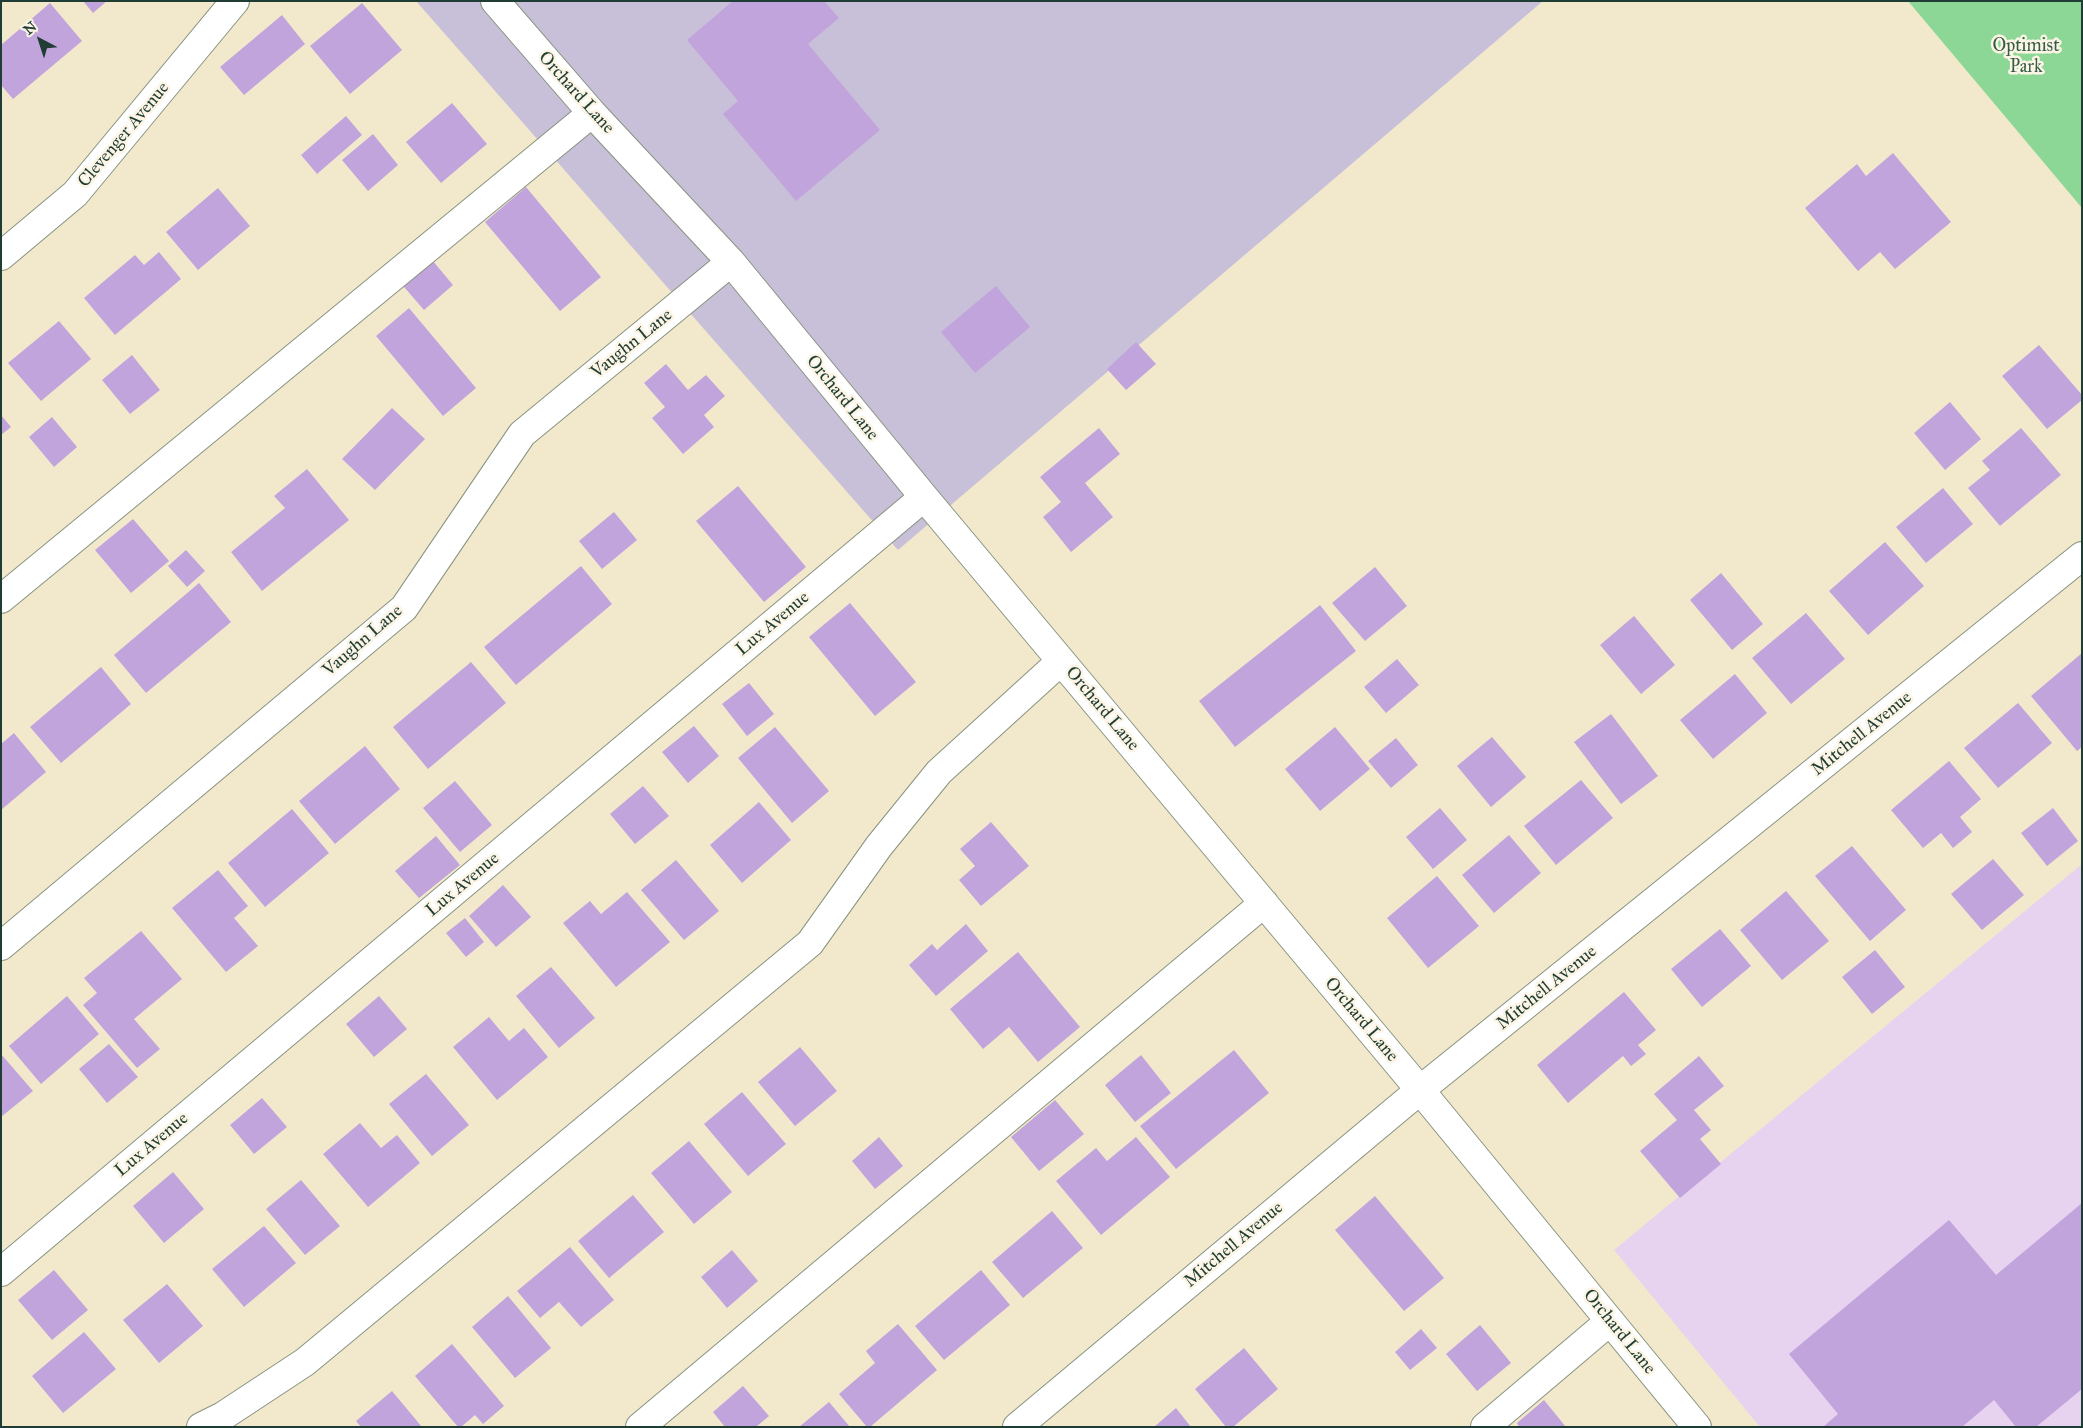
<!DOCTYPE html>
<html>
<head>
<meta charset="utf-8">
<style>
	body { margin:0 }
	#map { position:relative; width:2083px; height:1428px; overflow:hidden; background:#f2e9cd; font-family:"IM FELL Great Primer",serif }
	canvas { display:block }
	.frame { position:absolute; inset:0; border:2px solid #1f3d34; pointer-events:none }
	.north { position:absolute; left:15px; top:15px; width:50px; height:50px; -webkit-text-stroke:4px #fcf5e5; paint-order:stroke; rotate:320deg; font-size:14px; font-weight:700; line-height:20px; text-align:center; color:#1f3d34 }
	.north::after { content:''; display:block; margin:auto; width:18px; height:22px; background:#1f3d34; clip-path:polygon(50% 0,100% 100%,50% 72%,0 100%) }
</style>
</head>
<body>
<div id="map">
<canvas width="2083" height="1428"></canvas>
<div class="frame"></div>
<div class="north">N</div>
</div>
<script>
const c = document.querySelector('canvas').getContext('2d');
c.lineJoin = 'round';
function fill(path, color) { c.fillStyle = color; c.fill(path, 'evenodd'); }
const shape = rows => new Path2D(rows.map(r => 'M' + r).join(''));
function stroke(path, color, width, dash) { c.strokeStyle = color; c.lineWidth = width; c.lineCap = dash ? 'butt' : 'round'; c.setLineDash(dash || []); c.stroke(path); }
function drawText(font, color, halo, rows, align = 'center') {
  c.font = font + ' "IM FELL Great Primer",serif'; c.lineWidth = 5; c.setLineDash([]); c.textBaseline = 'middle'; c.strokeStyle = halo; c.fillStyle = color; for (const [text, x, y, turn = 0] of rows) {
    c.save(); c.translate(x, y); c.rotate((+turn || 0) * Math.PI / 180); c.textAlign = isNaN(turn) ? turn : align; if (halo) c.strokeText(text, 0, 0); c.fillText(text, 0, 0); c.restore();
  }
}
fill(shape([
	[2082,864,2082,1427,1760,1427,1614,1250]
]), '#e7d2ef');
fill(shape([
	[416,1,1543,1,898,550]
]), '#c8bfd8');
fill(shape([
	[1908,1,2082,1,2082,208]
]), '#8cd795');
fill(shape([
	[83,1,107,1,93,13],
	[733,1,824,1,839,18,808,44,880,130,796,201,723,114,738,101,687,40],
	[50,3,82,41,13,99,1,85,1,45],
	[362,3,402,50,350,94,310,46],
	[282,15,305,44,244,95,220,67],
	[452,103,487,144,441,183,406,142],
	[346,116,362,135,317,174,301,155],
	[373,134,398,165,368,191,342,160],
	[1893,153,1951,222,1895,269,1880,252,1858,271,1805,208,1857,164,1866,176],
	[526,187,601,277,560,311,485,222],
	[218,188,250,226,198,270,166,232],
	[159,252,181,279,115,335,84,298,135,255,144,265],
	[427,254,453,285,424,310,398,280],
	[996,286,1030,327,975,373,941,332],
	[409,308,476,388,443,416,376,336],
	[59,321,91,359,41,401,8,363],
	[1136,342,1156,364,1126,390,1107,369],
	[2039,345,2082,395,2082,400,2047,429,2002,376],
	[132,355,160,390,130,414,102,380],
	[666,364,688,390,706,375,725,396,704,415,714,427,683,454,652,418,665,407,644,383],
	[1950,402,1981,439,1945,470,1914,433],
	[392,408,425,439,375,490,342,459],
	[1,415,11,427,1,435],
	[52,417,77,447,54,467,29,437],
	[1099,428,1120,454,1085,483,1113,517,1071,552,1043,517,1061,502,1040,477],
	[2021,428,2061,475,2000,526,1968,488,1990,470,1982,461],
	[307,469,349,520,262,591,231,552,285,508,274,496],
	[738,486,806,567,764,602,696,521],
	[1943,488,1973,524,1926,563,1896,527],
	[614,512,637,540,602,569,579,541],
	[133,519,169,561,131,593,95,550],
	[1885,542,1924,586,1868,635,1829,591],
	[186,550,205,571,187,587,168,566],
	[581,566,612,604,516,685,484,647],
	[1375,567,1407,606,1365,641,1332,603],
	[1721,573,1763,624,1732,650,1690,600],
	[199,583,231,622,146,693,114,655],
	[850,603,916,682,875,716,809,637],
	[1320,605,1356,651,1235,747,1199,701],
	[1806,613,1845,659,1791,704,1752,658],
	[1634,616,1675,665,1641,694,1600,645],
	[2082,653,2082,747,2077,751,2031,696],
	[1397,659,1419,685,1386,713,1364,687],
	[471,662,506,703,428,769,393,727],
	[101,667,131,704,61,763,30,727],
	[1735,674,1767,713,1713,759,1680,720],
	[749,683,774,714,747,736,722,704],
	[2018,703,2052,743,1998,788,1964,748],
	[1611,714,1658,776,1621,804,1574,742],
	[694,726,719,756,688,783,662,752],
	[775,727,829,791,792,823,738,758],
	[1335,727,1370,769,1320,811,1285,769],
	[14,733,46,772,1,810,1,744],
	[1492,737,1526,777,1491,807,1457,766],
	[1396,738,1418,765,1391,788,1368,761],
	[365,746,400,789,335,844,299,801],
	[1949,761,1981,799,1960,817,1972,832,1953,848,1941,833,1923,848,1891,810],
	[1581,780,1613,818,1556,865,1524,826],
	[455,781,492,825,460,852,423,808],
	[643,786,669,816,635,844,610,814],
	[759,802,791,840,742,883,710,845],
	[1440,808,1467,840,1433,869,1406,837],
	[2053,808,2078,841,2047,866,2021,833],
	[292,809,329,853,265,907,228,863],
	[991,822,1029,866,981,906,959,880,975,866,960,849],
	[1509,835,1541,873,1494,913,1462,875],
	[436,836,460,865,419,898,395,871],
	[1852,846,1906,910,1870,941,1815,876],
	[1993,859,2024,895,1982,930,1951,894],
	[676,860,719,911,684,940,641,890],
	[218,870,248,906,234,918,258,946,226,972,172,908],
	[1437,876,1479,926,1428,968,1387,918],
	[503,885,531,917,496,947,469,916],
	[1786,891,1829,941,1782,980,1740,930],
	[627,892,670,942,616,987,563,923,590,901,601,914],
	[465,918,484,942,466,957,446,933],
	[966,924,988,951,936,996,909,965,932,944,937,950],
	[1720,929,1751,966,1702,1007,1671,969],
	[141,931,182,979,134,1019,160,1049,137,1068,83,1005,97,993,84,978],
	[1875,950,1905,987,1872,1014,1842,977],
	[1018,952,1080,1027,1038,1062,1009,1027,983,1049,950,1009],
	[551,967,595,1018,559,1048,516,996],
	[1624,992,1656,1030,1638,1045,1646,1054,1631,1066,1623,1056,1568,1103,1537,1065],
	[67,996,99,1034,41,1084,9,1046],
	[379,996,407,1029,374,1057,346,1024],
	[489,1017,509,1041,524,1028,548,1057,497,1100,453,1047],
	[109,1044,138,1077,107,1103,79,1069],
	[800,1047,837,1091,795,1126,758,1082],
	[1234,1050,1269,1093,1176,1169,1140,1126],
	[1,1054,33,1091,1,1117],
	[1141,1055,1171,1093,1135,1122,1105,1085],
	[1699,1056,1724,1086,1694,1110,1711,1130,1700,1139,1721,1164,1680,1198,1640,1151,1677,1120,1654,1094],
	[426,1074,469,1125,432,1156,389,1104],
	[742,1092,786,1144,748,1176,704,1124],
	[262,1098,287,1127,254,1154,230,1125],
	[1055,1100,1084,1134,1039,1171,1011,1137],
	[360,1123,381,1148,397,1135,420,1163,368,1207,323,1154],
	[879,1137,903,1166,875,1189,852,1161],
	[1136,1137,1170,1177,1101,1235,1056,1181,1096,1148,1107,1161],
	[689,1141,732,1192,694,1224,651,1173],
	[173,1172,204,1209,164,1243,133,1206],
	[301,1180,340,1226,305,1255,266,1209],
	[633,1195,664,1232,609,1278,578,1241],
	[1375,1196,1444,1278,1404,1311,1335,1230],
	[2082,1203,2082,1389,2036,1427,2016,1427,1994,1400,1962,1427,1823,1427,1838,1414,1789,1354,1949,1220,1996,1275],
	[1052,1211,1083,1248,1023,1298,992,1262],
	[264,1226,296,1263,244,1307,212,1269],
	[570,1247,614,1300,581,1327,559,1302,540,1318,517,1291],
	[732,1250,758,1281,727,1308,701,1277],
	[54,1270,88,1310,52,1340,18,1300],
	[981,1270,1010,1305,944,1360,915,1326],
	[167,1284,203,1326,159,1363,123,1320],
	[508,1296,551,1348,515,1378,472,1327],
	[898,1324,937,1370,870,1427,867,1427,839,1394,875,1363,866,1351],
	[1480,1325,1511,1363,1477,1391,1446,1354],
	[1421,1329,1437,1348,1410,1370,1395,1352],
	[84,1332,116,1369,63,1413,32,1376],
	[452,1344,504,1406,483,1424,475,1415,461,1427,458,1427,415,1376],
	[1244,1348,1278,1389,1233,1427,1226,1427,1195,1389],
	[743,1386,769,1416,756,1427,725,1427,713,1412],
	[392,1391,422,1427,361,1427,356,1421],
	[1544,1400,1566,1427,1519,1427,1517,1423],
	[829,1402,850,1427,799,1427],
	[1176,1408,1191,1427,1154,1427]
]), '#c2a4dd');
const minor = shape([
	[495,1,592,113,731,262,924,497,1420,1090,1697,1427],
	[1,256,75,194,235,1],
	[1,599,592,113],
	[1,946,404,608,522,434,731,262],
	[1,1272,924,497],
	[201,1427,223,1416,305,1362,810,943,879,846,939,772,1061,661],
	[640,1427,1264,903],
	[1017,1427,1420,1090,2082,556],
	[1485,1427,1610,1321]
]);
stroke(minor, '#889380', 30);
stroke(minor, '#fff', 28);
drawText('18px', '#355c47', '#fcf5e5', [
	["Optimist",2026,47],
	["Park",2026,68]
]);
drawText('18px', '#1f3d34', '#fcf5e5', [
	["Orchard Lane",576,93,48],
	["Clevenger Avenue",124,135,-50],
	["Vaughn Lane",632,344,-39],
	["Orchard Lane",842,398,51],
	["Lux Avenue",773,624,-40],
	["Vaughn Lane",363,641,-41],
	["Orchard Lane",1102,709,50],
	["Mitchell Avenue",1862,734,-39],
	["Lux Avenue",463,885,-40],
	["Mitchell Avenue",1547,988,-39],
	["Orchard Lane",1361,1020,50],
	["Lux Avenue",152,1145,-40],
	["Mitchell Avenue",1234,1245,-40],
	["Orchard Lane",1619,1332,51]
]);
</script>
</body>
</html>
